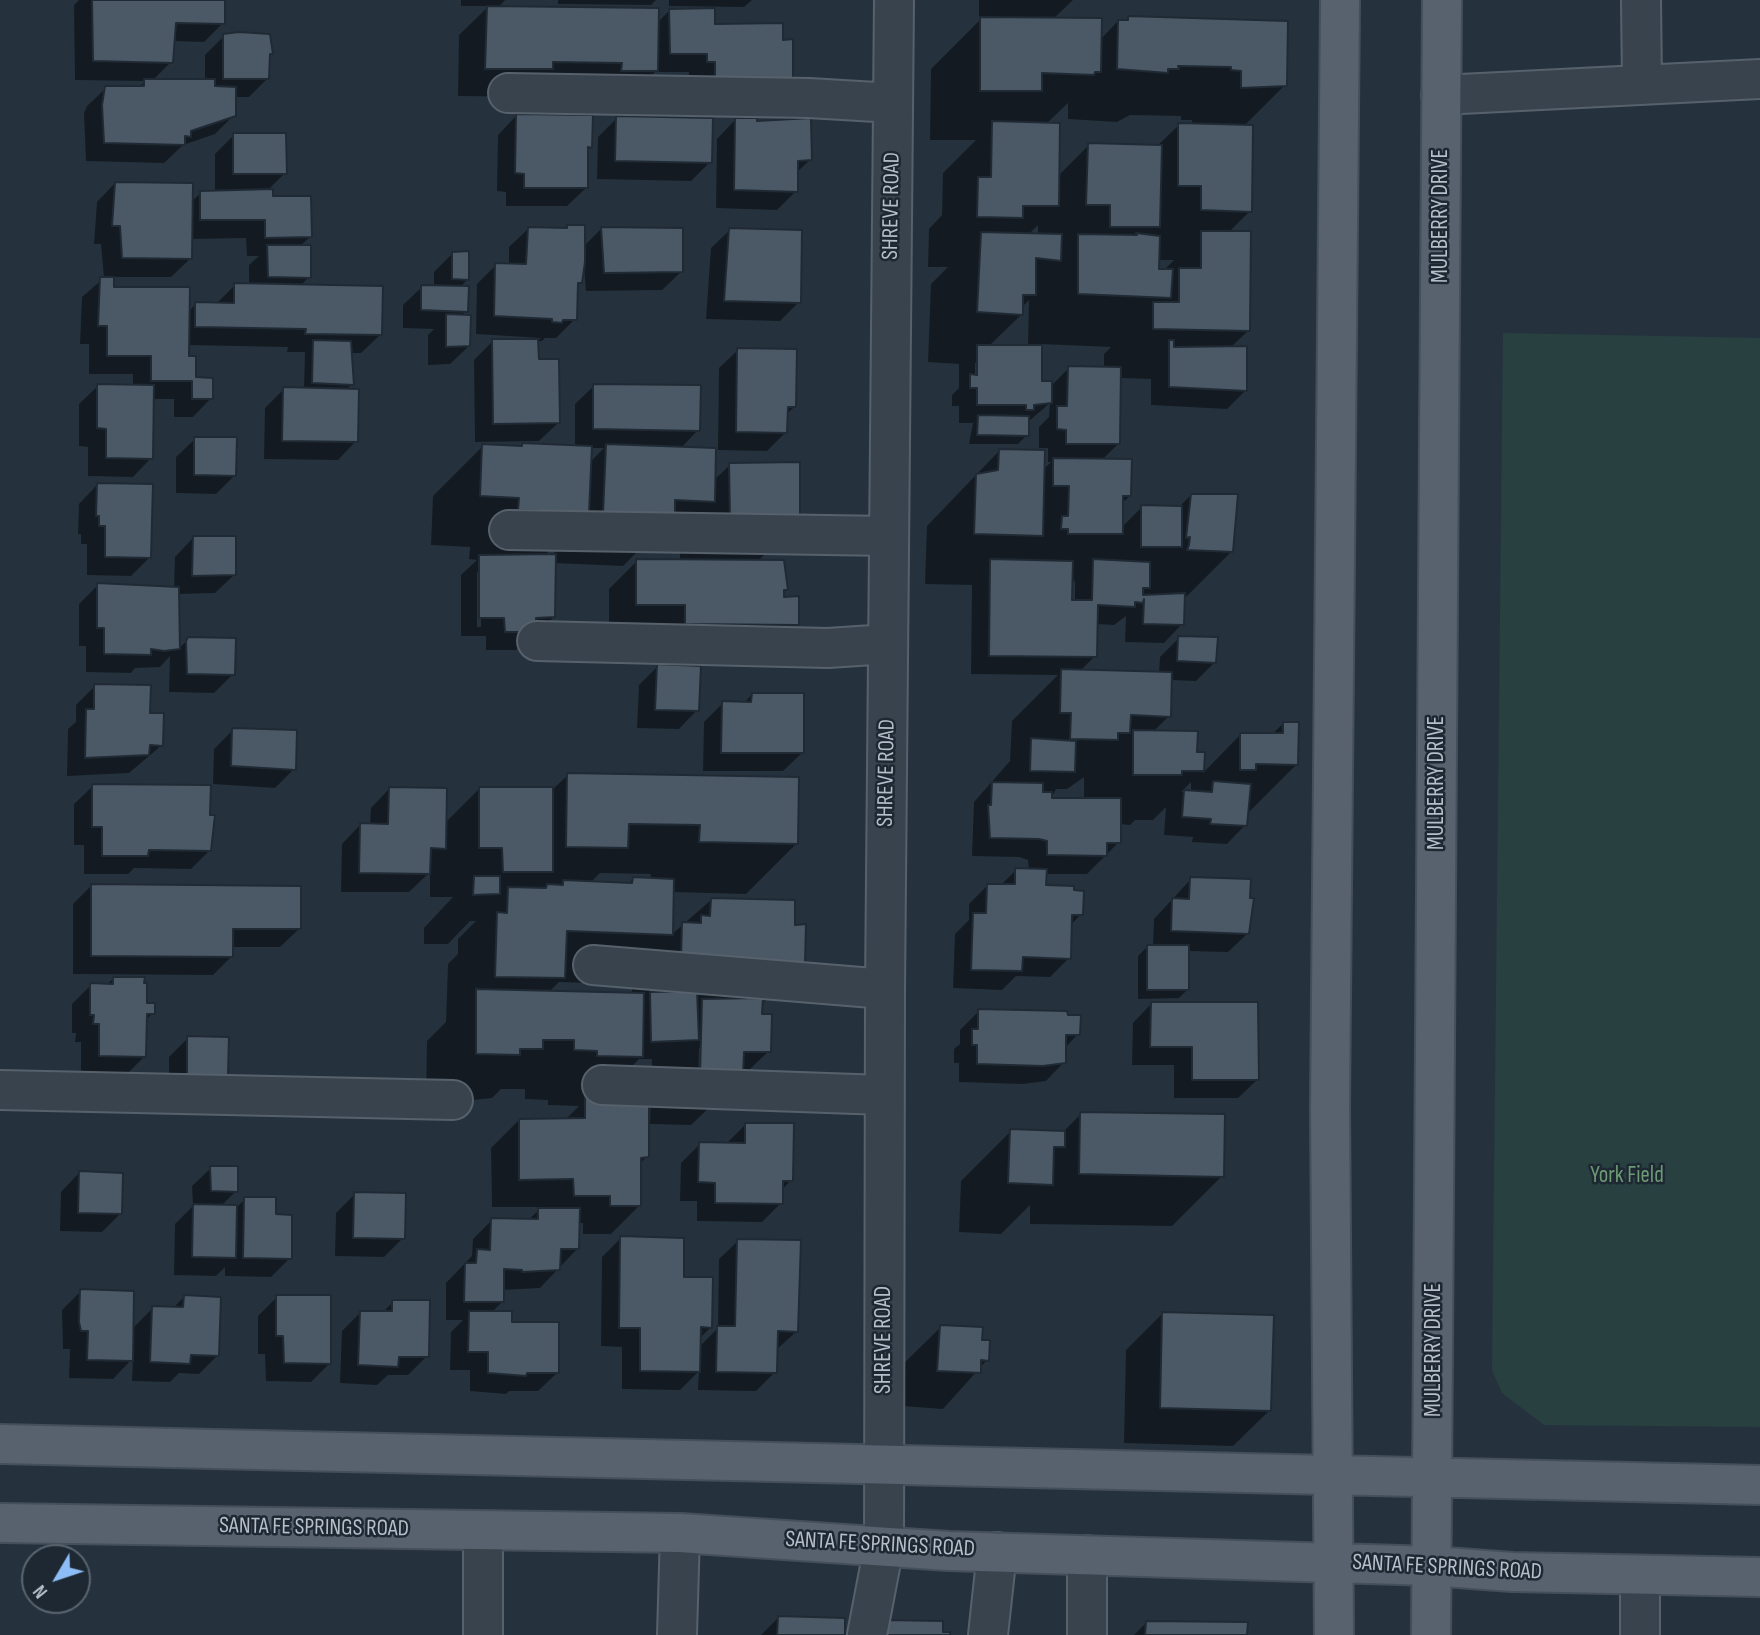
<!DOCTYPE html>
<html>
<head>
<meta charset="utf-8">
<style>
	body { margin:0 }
	#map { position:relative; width:1760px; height:1635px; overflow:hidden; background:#25323e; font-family:"Sofia Sans Condensed",sans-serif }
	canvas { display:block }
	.north { position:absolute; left:21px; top:1544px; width:70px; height:70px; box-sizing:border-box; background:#1e2833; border:2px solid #5a646f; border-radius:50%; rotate:231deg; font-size:19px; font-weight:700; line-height:28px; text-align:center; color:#b5bec9 }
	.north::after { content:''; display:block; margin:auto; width:24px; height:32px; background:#8dbdf6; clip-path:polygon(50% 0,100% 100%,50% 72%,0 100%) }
</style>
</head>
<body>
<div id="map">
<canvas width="1760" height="1635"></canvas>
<div class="north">N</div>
</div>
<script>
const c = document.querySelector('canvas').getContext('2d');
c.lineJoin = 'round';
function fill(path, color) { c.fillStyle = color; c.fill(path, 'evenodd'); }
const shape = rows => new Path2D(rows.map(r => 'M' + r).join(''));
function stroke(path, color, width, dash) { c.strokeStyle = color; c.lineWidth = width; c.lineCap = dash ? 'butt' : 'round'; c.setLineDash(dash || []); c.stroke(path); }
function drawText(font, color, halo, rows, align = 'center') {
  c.font = font + ' "Sofia Sans Condensed",sans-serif'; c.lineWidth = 5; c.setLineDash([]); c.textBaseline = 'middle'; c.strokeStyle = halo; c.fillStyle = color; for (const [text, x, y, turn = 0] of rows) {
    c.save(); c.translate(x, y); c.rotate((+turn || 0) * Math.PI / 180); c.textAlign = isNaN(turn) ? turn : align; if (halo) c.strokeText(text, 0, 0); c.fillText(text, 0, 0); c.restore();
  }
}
fill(shape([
	[1503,333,1760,338,1760,1427,1544,1425,1502,1393,1492,1370]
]), '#284040');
fill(shape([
	[79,0,224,0,223,23,204,42,173,41,171,62,152,81,205,81,205,55,224,36,272,53,268,57,268,78,249,97,234,97,234,115,215,134,183,145,164,163,86,161,84,113,87,106,106,88,138,88,145,81,75,80,74,5],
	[461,0,505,0,498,8,657,23,670,10,713,26,792,79,689,80,689,72,655,72,629,98,458,96,459,35,489,6,461,6],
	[525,0,656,0,651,5,558,4,558,0],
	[669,0,752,0,744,7,669,6],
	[979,0,1073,0,1053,19,1100,40,1118,21,1129,18,1285,85,1244,126,1250,211,1228,233,1249,330,1231,347,1246,390,1227,409,1151,405,1151,379,1119,378,1118,444,1102,460,1130,496,1121,504,1121,528,1142,507,1179,507,1191,495,1232,551,1183,600,1182,624,1164,643,1125,642,1126,616,1114,625,1096,624,1095,656,1080,671,1159,674,1160,657,1179,638,1215,662,1196,681,1170,680,1169,716,1153,732,1195,754,1203,754,1203,773,1241,734,1272,734,1284,723,1297,764,1246,815,1245,825,1227,844,1192,842,1193,837,1164,835,1166,807,1153,820,1135,820,1130,825,1119,824,1119,842,1087,874,1045,874,1044,886,1081,914,1070,926,1069,958,1050,977,1016,976,1002,990,953,988,955,934,969,920,969,904,988,885,1000,886,1016,870,1029,870,1028,860,1019,857,972,856,974,802,1010,761,1012,721,1058,675,971,674,972,585,925,584,927,526,999,451,1043,470,1051,462,1048,462,1048,448,1039,448,1039,427,1049,417,1050,403,1028,422,1027,435,1018,444,969,444,973,423,959,423,959,406,952,406,952,395,959,388,959,364,928,362,931,284,948,267,928,267,929,229,942,215,943,173,976,140,930,140,931,69,979,21],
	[1068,103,1068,119,1117,122,1130,115,1181,116,1181,120,1192,120,1192,125,1179,125,1157,146,1089,145,1058,176,1046,124],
	[1038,225,1038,235,1028,235],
	[1158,260,1174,260,1163,271,1157,270],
	[1029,300,1028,346,989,346,1022,314,1022,307],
	[1040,344,1111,347,1104,354,1104,368,1069,368,1050,387,1040,383],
	[975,363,979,363,979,384,975,384],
	[1075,580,1075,602,1071,602,1071,584],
	[1084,777,1084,800,1051,799,1056,789,1067,789],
	[1191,782,1191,792,1181,792],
	[516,116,591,147,586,151,586,188,567,206,506,206,506,192,497,191,498,135],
	[617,118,710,162,691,181,597,179,598,137],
	[735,120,810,160,796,173,796,191,777,210,716,208,717,139],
	[234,135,285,173,267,191,310,237,300,246,309,277,300,286,380,335,361,353,350,353,352,384,346,390,356,441,338,460,264,459,265,408,284,389,304,389,305,352,287,352,288,347,187,345,187,358,194,379,211,398,193,417,174,417,174,399,152,399,151,458,133,477,88,476,88,447,79,446,79,404,98,386,133,386,133,374,89,374,89,344,80,344,82,297,104,278,101,244,94,244,97,202,115,183,191,202,201,193,215,193,215,154],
	[246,238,247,256,259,256,249,265,249,285,235,285,216,304,196,304,188,312,112,288,112,277,171,277,190,259,190,239],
	[583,227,583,247,602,228,681,272,662,290,586,291,584,266,576,287,575,319,556,338,545,338,542,341,536,341,541,338,476,334,477,284,496,265,509,265,509,247,528,229],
	[730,230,799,302,780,321,706,319,711,248],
	[452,254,468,279,459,288,466,311,461,316,469,346,450,364,428,365,428,335,434,329,403,328,403,305,422,287,434,287,434,272],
	[493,341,537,361,558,423,539,441,475,442,474,360],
	[738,350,795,406,786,415,786,432,767,451,718,450,719,368],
	[594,386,698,430,680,449,713,481,730,465,799,520,757,562,786,589,782,598,797,624,769,652,609,632,609,589,637,561,680,561,680,534,639,550,623,566,554,563,554,617,516,650,486,650,486,636,461,636,461,575,477,560,469,559,470,547,431,545,433,496,483,446,575,447,575,404],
	[590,448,604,448,589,463],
	[555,545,554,556,544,556],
	[477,572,481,572,481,627,477,627],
	[195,439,235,475,216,494,176,493,176,457],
	[97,485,150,557,131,576,87,575,87,544,81,544,81,534,78,534,79,504],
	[193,538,234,575,215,593,178,594,178,649,189,639,233,674,214,693,169,692,170,656,160,667,135,668,131,673,86,672,86,646,79,646,79,604,98,585,174,588,175,557],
	[658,666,697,710,679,729,637,728,639,685],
	[95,686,148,715,162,745,129,773,67,776,68,729,76,722,76,705],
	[752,694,802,753,783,771,703,771,704,722,723,703,744,703],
	[233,730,294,769,275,788,213,784,214,749],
	[568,775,796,844,746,894,672,892,671,935,711,900,793,926,803,963,760,1006,769,1051,691,1125,650,1124,652,1059,639,1059,599,1100,647,1156,639,1165,639,1206,611,1234,583,1234,583,1223,578,1223,578,1248,558,1269,540,1288,502,1290,502,1302,491,1313,510,1323,557,1373,538,1391,509,1391,506,1394,470,1391,470,1370,450,1370,451,1332,463,1320,446,1320,446,1283,472,1256,473,1239,492,1220,528,1220,542,1207,492,1207,491,1148,519,1120,565,1120,579,1106,548,1105,548,1100,525,1099,525,1089,501,1089,492,1098,473,1100,468,1104,426,1103,427,1041,446,1022,448,964,458,954,458,939,476,921,470,921,448,944,424,944,424,928,453,897,430,897,430,872,409,892,341,892,342,844,360,825,370,825,371,808,389,789,444,824,479,789,551,791],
	[600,873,651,874,650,880,633,879,627,885,590,883],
	[632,973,632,994,548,993,559,982,621,984],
	[699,1048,702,1048,701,1084,698,1083],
	[93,786,210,850,191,869,134,868,128,874,84,874,84,845,74,845,74,804],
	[1191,879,1249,881,1251,909,1247,934,1228,952,1188,951,1188,989,1179,998,1138,999,1138,956,1147,947,1153,947,1154,919],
	[92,885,299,929,280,947,232,947,232,956,213,975,73,974,73,904],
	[113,979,153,1013,145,1021,145,1056,126,1075,81,1074,81,1042,75,1042,76,1033,72,1033,72,1004,91,985,106,985],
	[1151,1004,1257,1080,1238,1098,1174,1098,1174,1065,1132,1065,1133,1023],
	[979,1011,1078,1034,1065,1048,1064,1062,1046,1081,1023,1084,959,1082,959,1063,954,1063,954,1049,960,1044,960,1030],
	[188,1038,227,1074,208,1093,169,1093,169,1057],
	[1081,1114,1222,1176,1172,1226,1030,1224,1030,1205,1001,1234,959,1232,961,1181,1011,1131,1062,1133],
	[746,1124,791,1180,781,1191,781,1203,762,1222,697,1221,697,1201,680,1201,681,1163,700,1144,726,1144],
	[211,1168,236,1191,221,1206,237,1207,245,1199,274,1216,290,1258,271,1277,225,1276,225,1267,216,1276,174,1275,175,1224,193,1206,192,1186],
	[79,1173,121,1213,102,1232,60,1231,61,1192],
	[355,1194,403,1238,384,1257,335,1256,336,1213],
	[621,1238,682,1278,711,1327,699,1339,699,1347,718,1328,719,1259,738,1241,797,1331,776,1350,775,1372,756,1391,698,1390,699,1371,680,1390,622,1389,622,1347,601,1346,602,1257],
	[81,1291,132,1329,153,1308,173,1308,184,1297,218,1355,199,1374,179,1373,170,1382,132,1381,133,1358,113,1379,69,1378,70,1349,63,1349,62,1310],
	[277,1297,330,1363,311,1382,266,1381,265,1354,258,1354,258,1316],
	[393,1302,427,1356,408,1375,388,1375,377,1385,340,1383,342,1331,361,1312,382,1313],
	[1162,1314,1270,1410,1233,1446,1124,1443,1126,1350],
	[941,1327,980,1342,987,1360,943,1409,902,1406,904,1363],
	[779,1617,843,1635,761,1635],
	[1146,1623,1246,1635,1134,1635]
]), '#0007');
const building = shape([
	[92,0,225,0,225,24,176,23,173,63,93,61,92,0],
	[487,6,659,8,658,71,621,71,622,63,553,62,553,69,485,69,487,6],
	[715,8,715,24,783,23,783,40,793,39,793,80,715,80,715,62,707,62,707,54,670,54,669,9,715,8],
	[1128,16,1288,21,1287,86,1241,88,1241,71,1231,70,1231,67,1178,66,1179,69,1168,69,1168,73,1117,69,1118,20,1128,20,1128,16],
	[980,17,1102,18,1101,72,1095,72,1094,75,1042,73,1042,91,980,91,980,17],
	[239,32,270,34,273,54,270,54,269,79,223,79,223,34,239,32],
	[144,79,215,79,215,86,236,87,236,116,191,131,191,137,185,136,185,145,104,143,102,105,105,86,144,86,144,79],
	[516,114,593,115,592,148,588,147,588,188,524,188,524,174,515,173,516,114],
	[616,116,713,118,712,163,615,161,616,116],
	[735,118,757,118,757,121,811,118,812,160,798,161,798,192,734,190,735,118],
	[992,121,1060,123,1059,206,1023,206,1023,218,977,217,978,177,991,177,992,121],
	[1178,123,1253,125,1252,212,1201,210,1201,186,1178,186,1178,123],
	[233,133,286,133,287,174,233,174,233,133],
	[1088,143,1162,145,1160,227,1110,227,1110,205,1086,205,1088,143],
	[115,182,193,183,192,259,122,258,120,226,112,226,115,182],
	[273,189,273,196,311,196,312,237,265,238,265,220,200,220,200,191,273,189],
	[567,225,585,225,585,262,582,283,578,283,577,320,563,320,562,323,552,322,552,319,494,316,495,263,526,264,528,227,567,228,567,225],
	[601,227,683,228,683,272,604,273,601,227],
	[729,228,802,230,801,303,724,301,729,228],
	[1201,231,1251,231,1250,331,1153,329,1153,302,1179,302,1179,268,1201,268,1201,231],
	[981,232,1062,234,1061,261,1036,258,1036,295,1023,295,1023,315,977,312,981,232],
	[1136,233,1160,236,1159,269,1173,269,1171,298,1078,294,1078,234,1137,235,1136,233],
	[267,245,311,245,311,278,268,277,267,245],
	[469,251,469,280,452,279,452,252,469,251],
	[100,277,114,277,114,287,190,287,189,356,196,356,196,377,213,378,213,399,192,399,192,381,151,381,151,356,107,356,107,326,98,326,100,277],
	[234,283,383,286,382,335,305,334,306,329,195,327,195,302,234,303,234,283],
	[421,285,469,286,468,312,421,310,421,285],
	[446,314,471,315,470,346,446,347,446,314],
	[492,339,538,339,539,359,559,359,560,423,493,424,492,339],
	[313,340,351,341,354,385,312,383,313,340],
	[1169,340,1174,340,1174,347,1247,346,1247,391,1169,387,1169,340],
	[977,345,1042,345,1042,381,1052,381,1052,403,1034,405,1034,410,1026,410,1026,405,977,405,977,388,970,388,970,374,977,375,977,345],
	[737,348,797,349,796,407,788,407,787,433,736,432,737,348],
	[1068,366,1121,367,1120,444,1066,444,1066,430,1057,429,1057,406,1067,406,1068,366],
	[97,384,154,385,153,459,106,458,106,429,97,428,97,384],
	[593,384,701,385,700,431,593,429,593,384],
	[283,387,359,389,358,442,282,441,283,387],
	[978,415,1029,416,1029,436,977,435,978,415],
	[194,437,237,437,236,476,194,475,194,437],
	[522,443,592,446,589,513,518,510,519,498,480,496,482,444,522,446,522,443],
	[606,444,716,448,715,502,675,500,675,517,603,514,606,444],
	[999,449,1045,450,1043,536,974,534,976,474,998,470,999,449],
	[1053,458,1132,459,1131,496,1123,496,1123,534,1068,534,1068,529,1061,529,1062,516,1068,516,1069,486,1053,486,1053,458],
	[800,462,800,521,730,519,729,463,800,462],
	[97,483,153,484,151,558,105,557,105,526,99,526,99,516,96,516,97,483],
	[1191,494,1238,494,1233,552,1187,550,1189,545,1190,537,1186,538,1191,494],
	[1141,505,1182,506,1182,547,1141,547,1141,505],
	[193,536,236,536,236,575,192,576,193,536],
	[556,554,555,617,536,618,536,632,505,632,504,618,479,618,479,555,556,554],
	[636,559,784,560,788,590,784,590,784,597,799,596,799,625,685,624,685,605,636,605,636,559],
	[990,559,1073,561,1072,600,1092,600,1093,559,1150,562,1150,588,1143,588,1143,595,1185,593,1184,625,1143,624,1144,599,1143,603,1135,602,1135,607,1098,605,1097,657,989,656,990,559],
	[97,583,179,587,180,649,164,651,151,649,151,655,104,654,104,628,97,628,97,583],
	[1178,636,1218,637,1216,663,1177,661,1178,636],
	[188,637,236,638,235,675,187,674,186,641,188,637],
	[657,664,701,666,699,711,655,710,657,664],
	[1061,669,1172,672,1171,717,1131,715,1130,733,1118,733,1118,740,1070,739,1071,713,1060,713,1061,669],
	[94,684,151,685,150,713,164,713,163,746,150,745,149,755,85,758,86,709,94,709,94,684],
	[752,693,804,693,804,753,721,753,722,701,751,702,752,693],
	[1283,722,1299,722,1298,765,1256,764,1256,770,1240,770,1240,733,1283,733,1283,722],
	[232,728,297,730,296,770,231,766,232,728],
	[1133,730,1198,731,1197,752,1205,752,1204,771,1182,771,1182,775,1133,775,1133,730],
	[1031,738,1076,741,1075,772,1030,771,1031,738],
	[567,773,799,777,798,844,699,842,700,825,629,824,628,848,566,847,567,773],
	[1213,781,1251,784,1247,826,1210,824,1211,819,1182,817,1184,790,1212,792,1213,781],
	[992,782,1043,783,1043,792,1052,792,1052,798,1121,798,1121,843,1107,843,1107,856,1047,855,1047,841,1039,839,990,838,988,805,991,805,992,782],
	[92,784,211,785,210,815,215,815,211,851,149,850,148,856,102,856,102,827,92,827,92,784],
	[389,787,447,788,446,849,431,848,430,874,359,873,360,823,388,824,389,787],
	[479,787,553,787,553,872,503,872,502,848,479,848,479,787],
	[1015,868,1047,869,1046,885,1074,886,1074,890,1084,891,1083,915,1072,915,1071,959,1023,957,1022,971,971,970,973,913,986,913,987,884,1015,884,1015,868],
	[474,876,500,876,500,894,473,895,474,876],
	[633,877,674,879,673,935,567,931,565,978,495,977,497,912,507,913,508,887,546,888,547,884,563,885,563,880,632,883,633,877],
	[1190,877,1251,879,1250,898,1254,898,1249,934,1171,931,1172,898,1189,899,1190,877],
	[91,884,301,886,301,929,233,929,233,957,91,956,91,884],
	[711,898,795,900,795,925,806,924,805,964,681,958,682,922,701,923,701,915,710,916,711,898],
	[1147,945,1189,945,1189,990,1147,990,1147,945],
	[113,977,145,977,144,983,147,983,147,1003,155,1003,155,1014,147,1014,146,1057,99,1056,99,1024,93,1024,94,1015,90,1015,90,983,113,984,113,977],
	[476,989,644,993,643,1057,597,1056,597,1051,574,1050,574,1040,543,1040,543,1049,520,1049,520,1055,476,1054,476,989],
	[697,991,699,1040,651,1042,650,992,697,991],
	[763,998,762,1014,772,1014,771,1052,744,1052,743,1075,700,1075,702,999,763,998],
	[1151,1002,1258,1002,1259,1080,1192,1080,1192,1047,1150,1047,1151,1002],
	[978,1009,1067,1011,1068,1015,1081,1015,1080,1035,1066,1035,1066,1063,1043,1066,977,1064,977,1045,972,1045,972,1029,978,1029,978,1009],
	[187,1036,229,1037,228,1075,187,1075,187,1036],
	[585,1097,649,1100,649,1157,641,1158,641,1206,610,1206,610,1196,574,1196,573,1179,519,1180,519,1119,585,1118,585,1097],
	[1080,1112,1225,1114,1224,1177,1079,1174,1080,1112],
	[745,1123,794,1123,793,1181,783,1181,783,1204,715,1203,715,1183,698,1182,699,1142,745,1143,745,1123],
	[1010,1129,1065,1131,1065,1147,1054,1147,1053,1185,1008,1183,1010,1129],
	[210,1166,238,1166,238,1192,211,1191,210,1166],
	[79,1171,123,1173,122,1214,78,1213,79,1171],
	[354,1192,406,1193,405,1239,353,1238,354,1192],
	[244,1197,276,1197,276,1214,292,1215,292,1259,243,1258,244,1197],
	[193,1204,237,1205,236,1258,192,1257,193,1204],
	[538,1208,580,1208,579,1249,561,1249,560,1270,522,1272,522,1270,504,1269,504,1302,464,1302,465,1263,476,1263,477,1249,490,1250,491,1218,538,1219,538,1208],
	[620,1236,684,1238,684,1277,713,1277,712,1328,701,1327,700,1372,640,1371,640,1328,619,1328,620,1236],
	[737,1239,801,1240,798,1332,778,1331,777,1373,716,1372,717,1326,735,1326,737,1239],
	[80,1289,134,1291,133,1361,87,1360,88,1331,81,1331,79,1322,80,1289],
	[184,1295,221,1297,219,1356,191,1355,190,1364,150,1362,152,1306,183,1307,184,1295],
	[276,1295,331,1295,331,1364,284,1363,283,1336,276,1336,276,1295],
	[392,1300,430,1300,429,1357,399,1357,398,1367,358,1365,360,1311,392,1311,392,1300],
	[469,1311,512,1311,512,1322,559,1322,559,1373,527,1373,526,1376,488,1373,488,1352,468,1352,469,1311],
	[1162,1312,1274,1315,1271,1411,1160,1408,1162,1312],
	[940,1325,983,1327,982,1340,990,1340,989,1361,981,1360,981,1373,937,1371,940,1325],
	[778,1616,845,1618,845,1635,777,1635,778,1616],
	[884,1620,943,1621,943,1632,950,1632,950,1635,880,1635,884,1620],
	[1146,1621,1248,1622,1247,1635,1145,1635,1146,1621]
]);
fill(building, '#4b5967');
stroke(building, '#202a35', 2);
const minor = shape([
	[1641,0,1642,85],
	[508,93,809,98,893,103],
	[1441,95,1760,79],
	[509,530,889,536],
	[537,641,828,648,888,644],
	[593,965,885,989],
	[602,1085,884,1095],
	[0,1090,453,1100],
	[1640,1575,1640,1635],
	[483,1635,483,1531],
	[677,1635,680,1533],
	[867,1635,884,1546,885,989,894,0],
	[988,1635,997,1552],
	[1087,1635,1087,1555]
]);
const major = shape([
	[0,1444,1760,1485],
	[0,1523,680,1533,949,1551,1432,1566,1512,1572,1760,1577],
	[1334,1635,1330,1107,1340,0],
	[1431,1635,1442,0]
]);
stroke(minor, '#57616c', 42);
stroke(major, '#454f5a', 42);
stroke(minor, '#39434e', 38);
stroke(major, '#57626e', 38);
drawText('23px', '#b5bec9', '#1e2833', [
	["SHREVE ROAD",892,206,-89],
	["MULBERRY DRIVE",1441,216,-90],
	["SHREVE ROAD",887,773,-89],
	["MULBERRY DRIVE",1437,783,-90],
	["SHREVE ROAD",884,1340,-90],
	["MULBERRY DRIVE",1434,1350,-90],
	["SANTA FE SPRINGS ROAD",314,1528,1],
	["SANTA FE SPRINGS ROAD",880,1545,3],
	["SANTA FE SPRINGS ROAD",1447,1568,3]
]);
drawText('23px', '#6d9a74', '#1e2833', [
	["York Field",1627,1176]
]);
</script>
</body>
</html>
